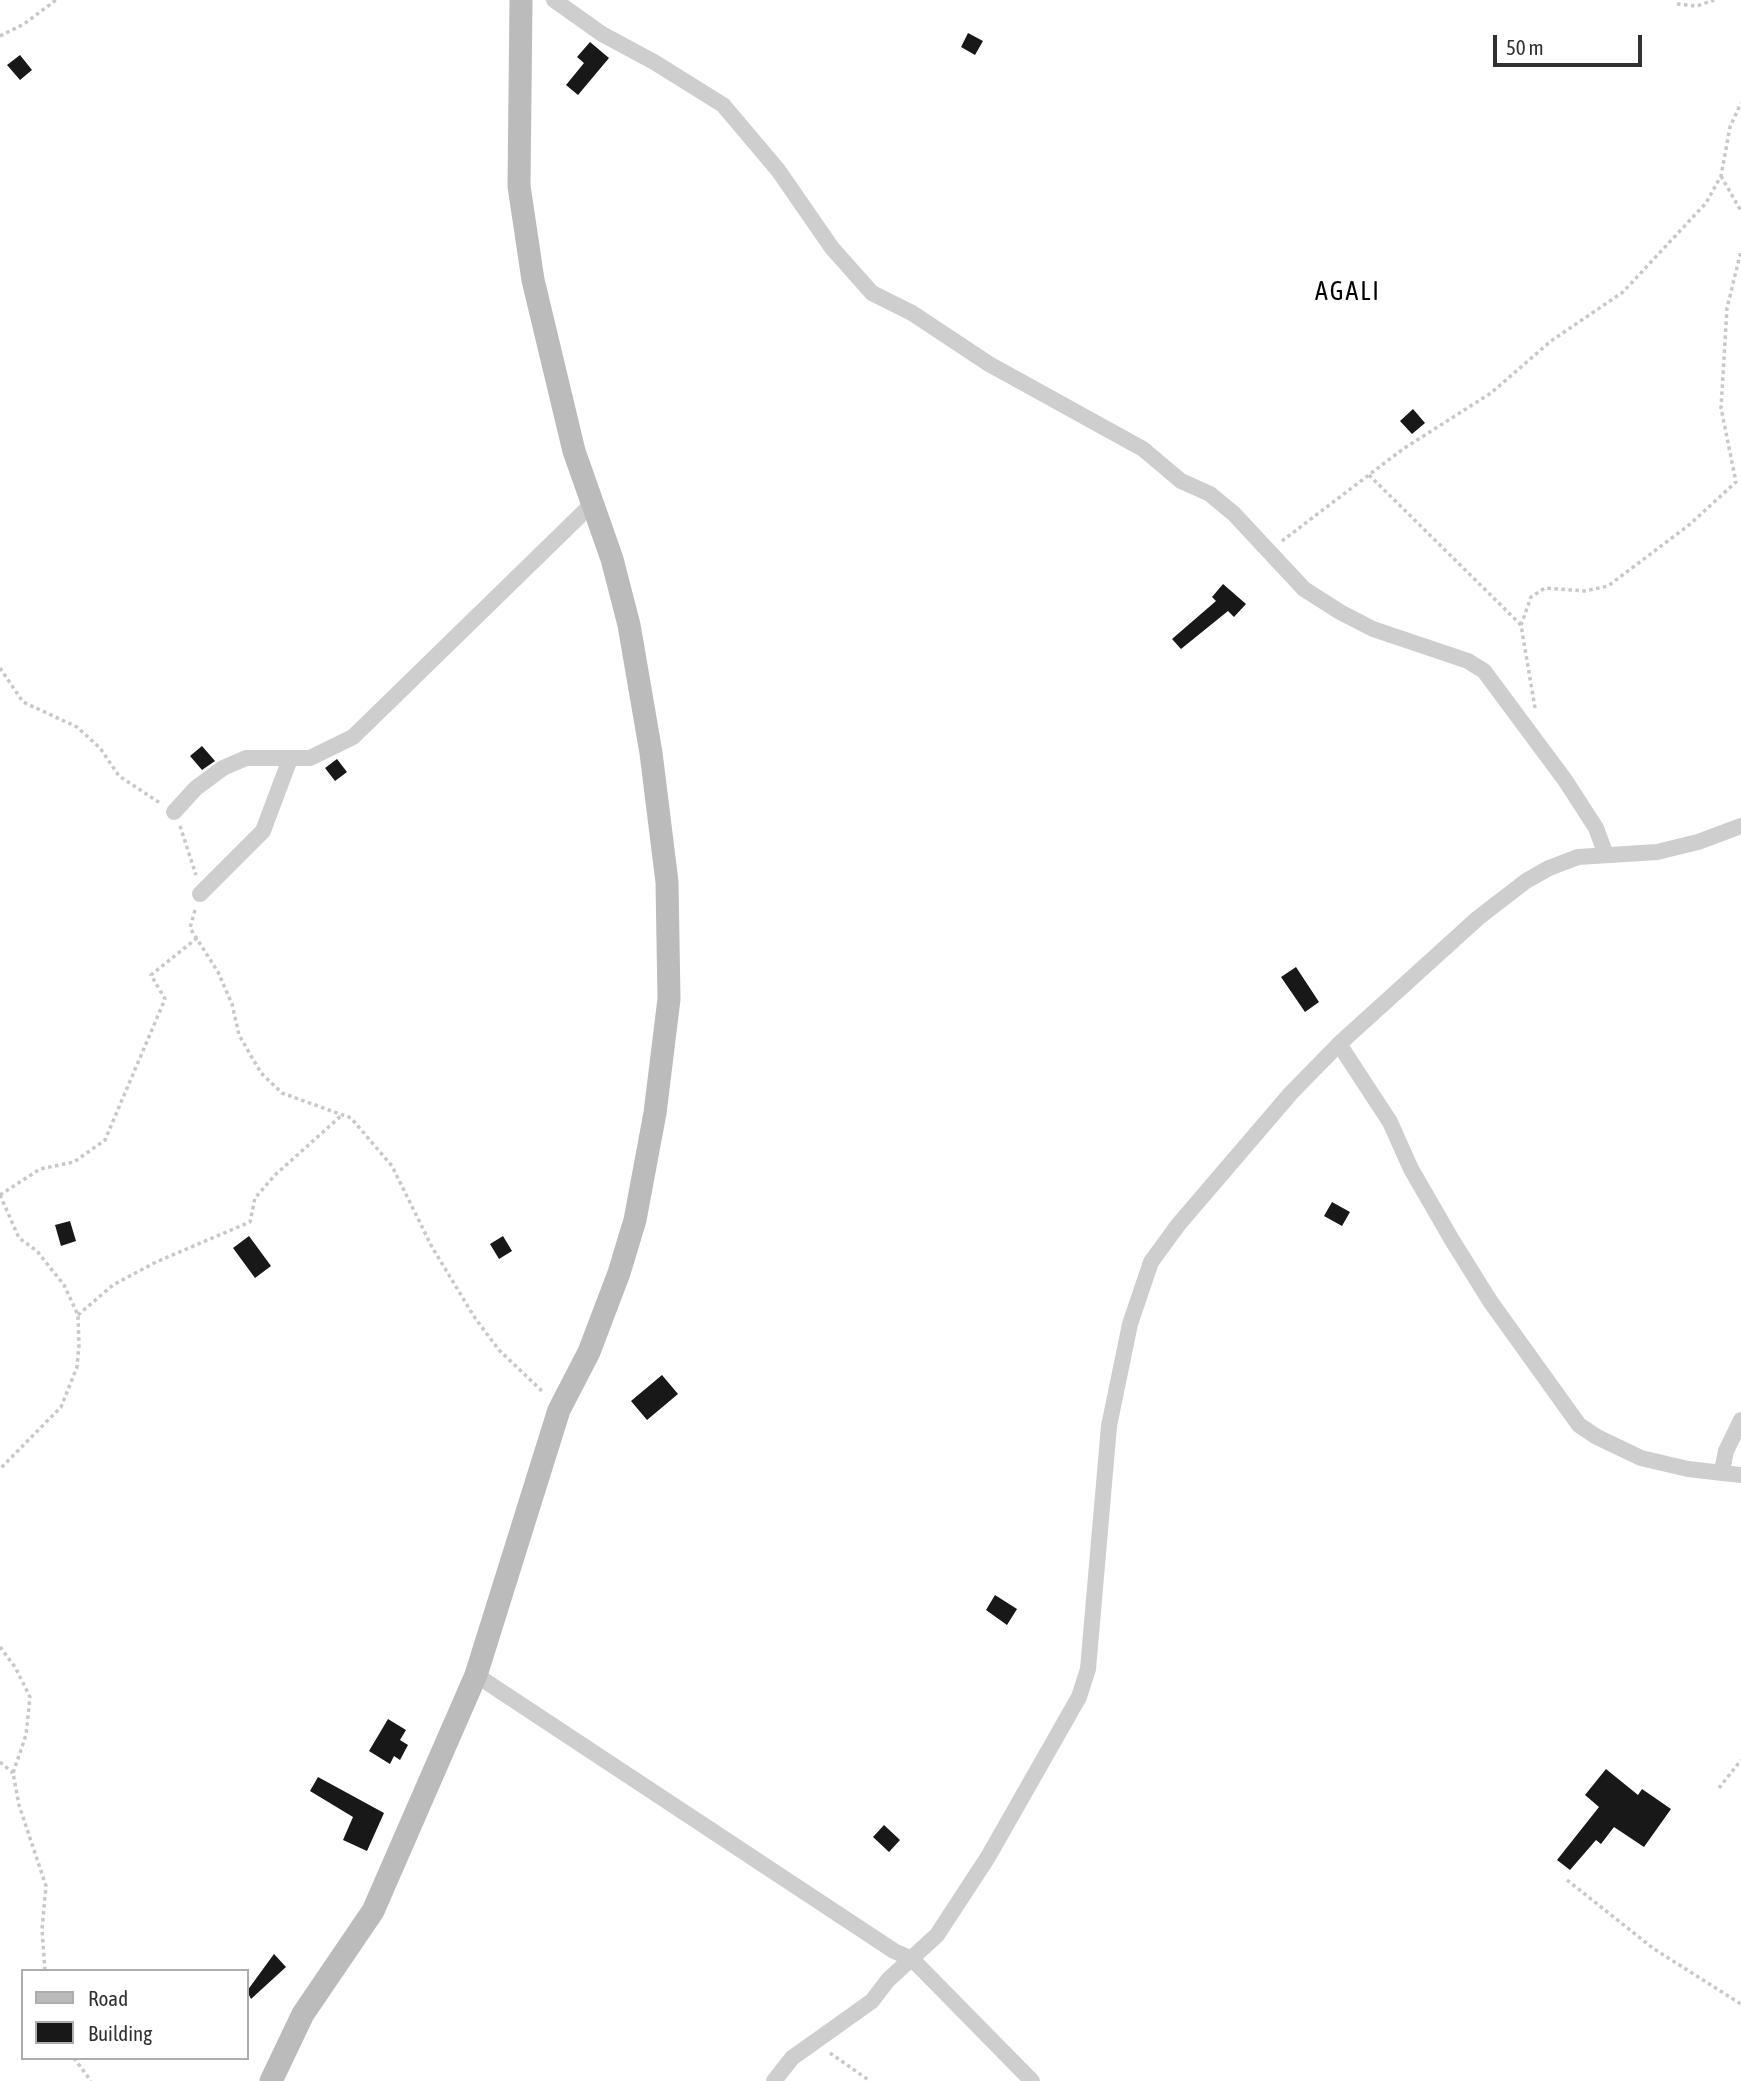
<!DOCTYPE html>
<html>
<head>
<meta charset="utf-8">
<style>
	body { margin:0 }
	#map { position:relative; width:1741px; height:2081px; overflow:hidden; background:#fff; font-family:"Asap Condensed",sans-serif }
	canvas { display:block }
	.legend { position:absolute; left:21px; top:1969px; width:228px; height:91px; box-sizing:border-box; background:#fff; border:2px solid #adadad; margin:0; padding:9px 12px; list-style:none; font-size:21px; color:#313131 }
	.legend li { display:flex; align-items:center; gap:14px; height:35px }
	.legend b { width:35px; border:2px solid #adadad }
	.scale { position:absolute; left:1493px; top:35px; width:149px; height:32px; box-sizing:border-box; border:4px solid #313131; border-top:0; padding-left:9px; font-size:21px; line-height:24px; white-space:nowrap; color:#313131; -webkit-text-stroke:5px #fff; paint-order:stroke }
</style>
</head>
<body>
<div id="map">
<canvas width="1741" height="2081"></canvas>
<ul class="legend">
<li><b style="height:9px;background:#bbb"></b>Road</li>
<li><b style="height:19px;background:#181818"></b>Building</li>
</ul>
<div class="scale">50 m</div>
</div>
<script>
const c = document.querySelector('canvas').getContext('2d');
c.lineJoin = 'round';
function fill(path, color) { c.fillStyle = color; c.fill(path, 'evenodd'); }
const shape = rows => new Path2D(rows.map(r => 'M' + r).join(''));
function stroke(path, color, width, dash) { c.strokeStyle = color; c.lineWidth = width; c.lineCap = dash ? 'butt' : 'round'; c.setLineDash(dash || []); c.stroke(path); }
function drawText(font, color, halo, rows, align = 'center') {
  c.font = font + ' "Asap Condensed",sans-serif'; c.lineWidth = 7; c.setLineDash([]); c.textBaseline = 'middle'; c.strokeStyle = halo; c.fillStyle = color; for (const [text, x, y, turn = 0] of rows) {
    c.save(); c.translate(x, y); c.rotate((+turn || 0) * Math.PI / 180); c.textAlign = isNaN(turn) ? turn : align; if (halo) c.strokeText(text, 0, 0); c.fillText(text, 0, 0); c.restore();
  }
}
fill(shape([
	[968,33,983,41,975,55,961,47],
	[590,42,609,58,578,95,566,85,584,63,577,57],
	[20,55,32,70,20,80,7,65],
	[1413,409,1425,423,1412,434,1400,421],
	[1223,584,1246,604,1234,617,1228,611,1181,649,1172,639,1216,601,1212,597],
	[202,746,215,761,202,770,190,756],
	[337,759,347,772,335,781,325,768],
	[1296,967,1319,1002,1305,1012,1281,977],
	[1332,1202,1350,1212,1342,1226,1324,1216],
	[70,1221,76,1241,61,1246,55,1225],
	[249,1236,271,1266,255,1278,233,1248],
	[503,1236,512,1251,499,1259,490,1244],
	[662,1375,678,1394,647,1420,631,1401],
	[995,1595,1017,1609,1007,1625,986,1610],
	[388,1719,406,1730,400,1740,408,1745,400,1760,394,1756,390,1764,369,1751],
	[1606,1769,1638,1795,1642,1789,1671,1809,1644,1847,1614,1827,1601,1844,1596,1840,1570,1870,1557,1860,1599,1807,1585,1795],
	[318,1777,384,1813,367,1851,343,1840,353,1817,310,1791],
	[884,1825,900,1840,889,1852,873,1837],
	[274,1954,286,1967,251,1999,247,1991]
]), '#181818');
stroke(shape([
	[1677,4,1697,6,1714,0],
	[0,36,24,24,56,0],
	[1721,176,1741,211],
	[1369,475,1521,625],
	[1282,541,1403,449,1491,393,1551,341,1623,292,1706,203,1721,176,1730,127,1741,103],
	[0,668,23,702,77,727,100,748,119,776,160,803],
	[1535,708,1521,625,1531,597,1545,588,1585,591,1608,586,1689,525,1736,482,1721,408,1727,308,1741,251],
	[180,826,196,875],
	[195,910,190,928,218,972,232,1004,239,1035,261,1073,282,1093,351,1118,392,1166,432,1247,475,1318,499,1350,544,1393],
	[0,1195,40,1169,74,1162,105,1140,165,999,151,975,197,938],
	[0,1195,19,1238,37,1251,64,1285,78,1315,79,1345,77,1367,61,1407,0,1469],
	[78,1315,113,1285,156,1262,250,1222,255,1198,275,1175,343,1114],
	[0,1647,15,1667,30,1697,26,1735,13,1773,19,1805,46,1886,42,1929,45,1971],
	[0,1762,13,1773],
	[1719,1788,1741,1760],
	[1567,1880,1654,1949,1741,2004],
	[830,2053,870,2081],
	[74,2058,91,2081]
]), '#c8c8c8', 3.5, [3.5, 3.5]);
stroke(shape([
	[554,0,602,34,654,62,723,105,778,170,832,248,872,293,912,313,989,364,1143,449,1181,481,1210,494,1234,514,1304,589,1340,612,1373,629,1468,661,1484,671,1565,780,1596,828,1606,855],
	[174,812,196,788,223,768,246,758,310,758,353,737,591,505],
	[200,894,263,831,290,759],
	[1339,1044,1390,1122,1411,1169,1452,1240,1490,1301,1579,1425,1597,1437,1641,1458,1688,1469,1741,1475],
	[1722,1471,1726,1451,1741,1420],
	[476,1675,894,1951,912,1959,1032,2081],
	[774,2081,792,2058,872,2001,888,1980,937,1935,988,1857,1079,1697,1088,1669,1109,1426,1130,1324,1151,1262,1178,1225,1291,1093,1339,1044,1478,918,1526,881,1549,868,1578,857,1657,852,1698,842,1741,826]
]), '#cecece', 16);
stroke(shape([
	[271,2081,303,2014,373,1911,476,1675,559,1410,589,1352,619,1273,635,1220,655,1113,669,999,667,882,651,753,629,625,612,559,574,451,533,280,519,186,521,0]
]), '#bbb', 23);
c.letterSpacing = '2px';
drawText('26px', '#000', '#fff', [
	["AGALI",1348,292]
]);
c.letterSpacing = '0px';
</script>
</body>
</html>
